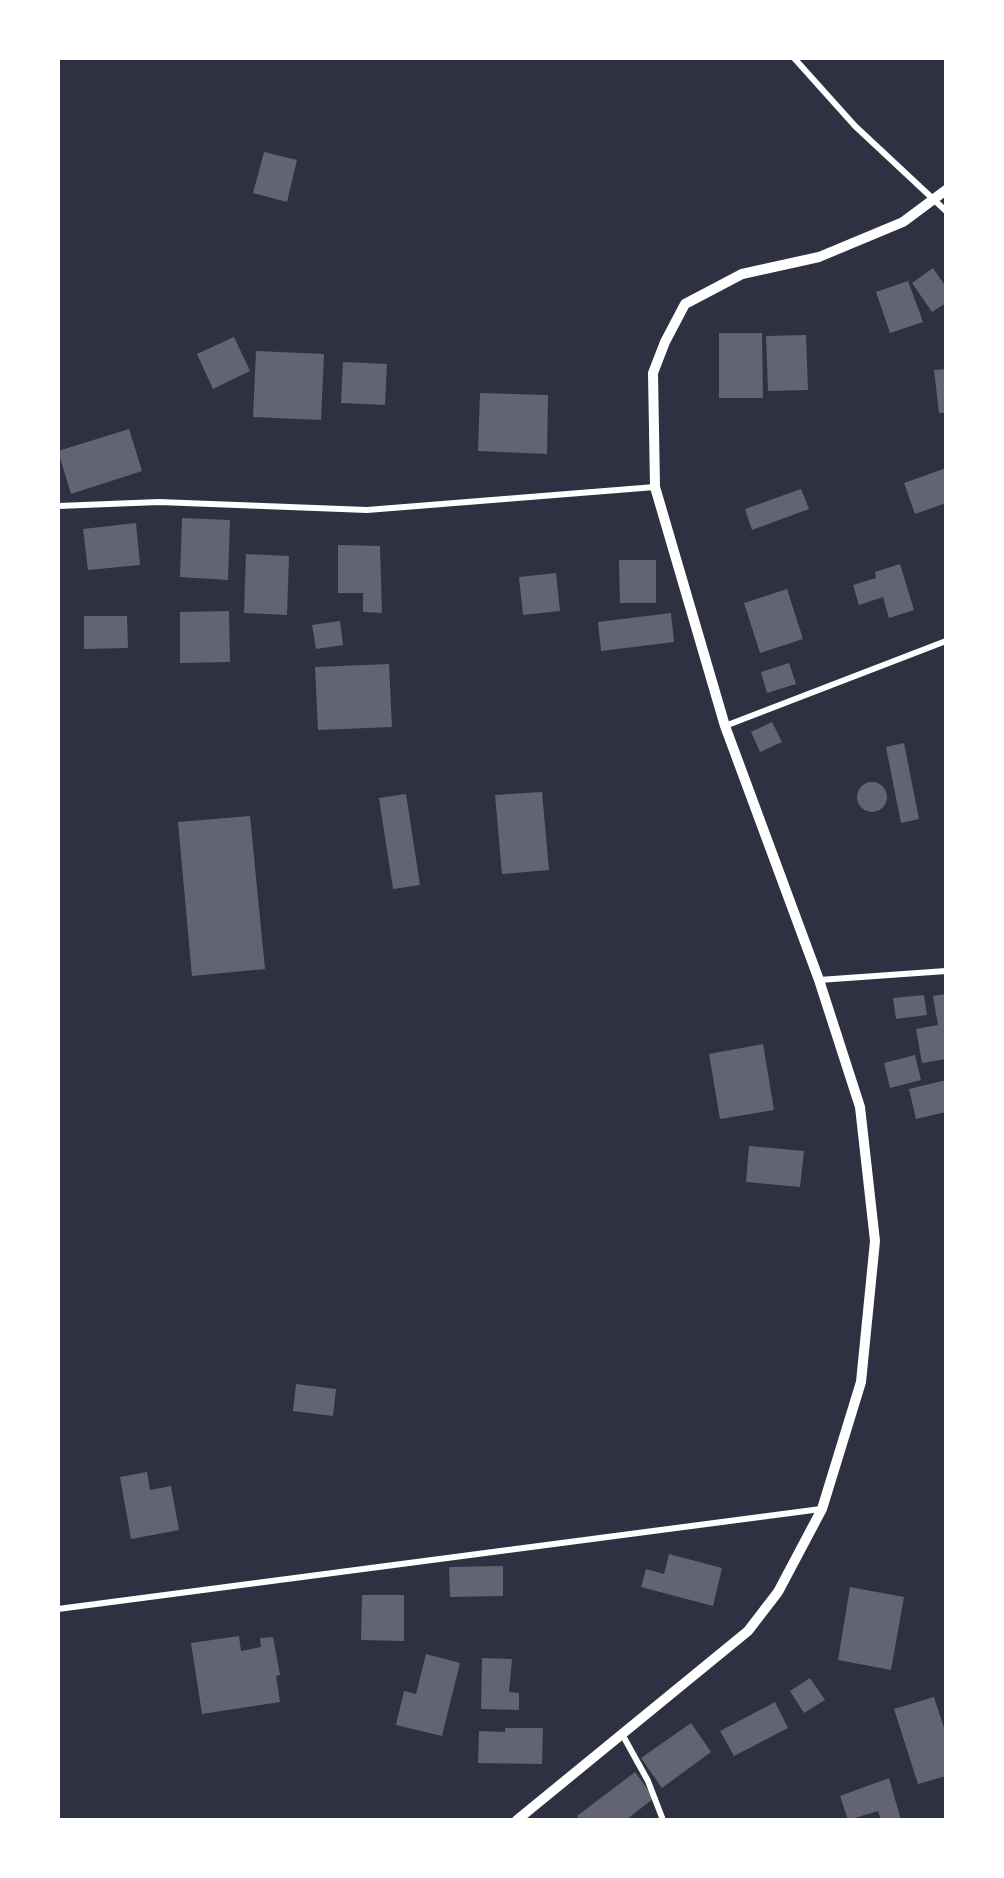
<!DOCTYPE html>
<html>
<head>
<meta charset="utf-8">
<style>
	body { margin:0 }
	#map { position:relative; width:1004px; height:1878px; overflow:hidden; background:#2d3142; font-family:Poppins,sans-serif }
	canvas { display:block }
	.frame { position:absolute; inset:0; border:60px solid #fff; pointer-events:none }
</style>
</head>
<body>
<div id="map">
<canvas width="1004" height="1878"></canvas>
<div class="frame"></div>
</div>
<script>
const c = document.querySelector('canvas').getContext('2d');
c.lineJoin = 'round';
function fill(path, color) { c.fillStyle = color; c.fill(path, 'evenodd'); }
const shape = rows => new Path2D(rows.map(r => 'M' + r).join(''));
function stroke(path, color, width, dash) { c.strokeStyle = color; c.lineWidth = width; c.lineCap = dash ? 'butt' : 'round'; c.setLineDash(dash || []); c.stroke(path); }
fill(shape([
	[264,152,297,160,287,202,253,193],
	[933,268,946,287,946,303,932,312,912,283],
	[908,281,923,322,890,333,876,292],
	[719,333,762,333,763,398,719,398],
	[806,335,808,390,768,391,766,336],
	[234,337,250,371,213,389,197,354],
	[256,351,324,354,321,420,253,417],
	[343,362,387,364,385,405,341,403],
	[946,369,946,413,939,413,934,370],
	[480,393,548,395,547,454,478,451],
	[129,429,142,471,71,494,58,451],
	[946,468,946,503,915,514,904,483],
	[801,489,809,509,752,530,745,509],
	[182,518,230,520,228,580,180,577],
	[136,523,140,565,88,570,83,529],
	[338,545,380,546,382,613,363,612,363,593,338,593],
	[246,554,289,556,287,615,244,613],
	[619,560,656,560,656,603,620,603],
	[900,564,914,610,889,618,883,597,859,605,853,585,876,578,875,572],
	[556,573,560,611,523,615,519,577],
	[787,589,803,639,760,653,744,603],
	[229,611,230,662,180,663,180,612],
	[671,613,674,642,601,651,598,622],
	[84,616,127,616,128,648,84,649],
	[340,621,343,645,316,649,312,625],
	[789,663,796,684,767,693,761,672],
	[389,664,392,727,318,730,315,667],
	[772,722,782,742,760,752,751,732],
	[904,743,919,819,901,823,886,747],
	'857 797a15 15 0 1 1 30 0a15 15 0 1 1-30 0Z',
	[542,792,549,870,502,874,495,795],
	[406,794,420,885,393,889,379,798],
	[250,816,265,969,192,976,178,822],
	[946,994,946,1059,922,1063,916,1029,938,1025,933,996],
	[924,995,927,1015,896,1019,893,998],
	[763,1044,774,1110,720,1119,709,1054],
	[915,1055,921,1080,890,1088,884,1063],
	[946,1080,946,1112,916,1119,909,1089],
	[749,1146,804,1151,800,1187,746,1182],
	[296,1384,336,1389,333,1416,293,1411],
	[147,1472,150,1490,171,1486,179,1530,131,1539,120,1477],
	[669,1554,722,1568,713,1606,641,1587,646,1569,664,1574],
	[503,1566,503,1596,450,1597,449,1567],
	[850,1587,904,1597,891,1670,838,1660],
	[362,1595,404,1595,404,1641,361,1640],
	[239,1636,241,1651,261,1647,260,1638,273,1637,280,1675,276,1676,280,1702,202,1714,191,1643],
	[426,1654,460,1663,442,1736,396,1725,404,1691,416,1694],
	[482,1658,512,1659,509,1692,519,1693,519,1710,481,1709],
	[810,1678,825,1700,804,1713,790,1691],
	[934,1697,946,1734,946,1776,918,1784,894,1709],
	[775,1702,788,1728,734,1756,720,1731],
	[691,1723,711,1752,662,1788,641,1758],
	[505,1728,543,1728,542,1764,478,1763,479,1731,505,1732],
	[635,1772,654,1798,626,1820,580,1820,577,1816],
	[889,1778,901,1820,881,1820,878,1811,848,1820,840,1796]
]), '#626471');
stroke(shape([
	[794,58,855,126,946,211],
	[58,506,159,502,367,510,655,487],
	[725,726,946,641],
	[819,980,946,971],
	[58,1609,821,1509],
	[622,1734,648,1781,663,1820]
]), '#fff', 6);
stroke(shape([
	[517,1820,748,1631,778,1592,822,1509,861,1382,875,1241,860,1107,819,980,725,726,655,487,653,373,665,342,685,304,742,274,819,257,903,222,946,190]
]), '#fff', 10);
</script>
</body>
</html>
